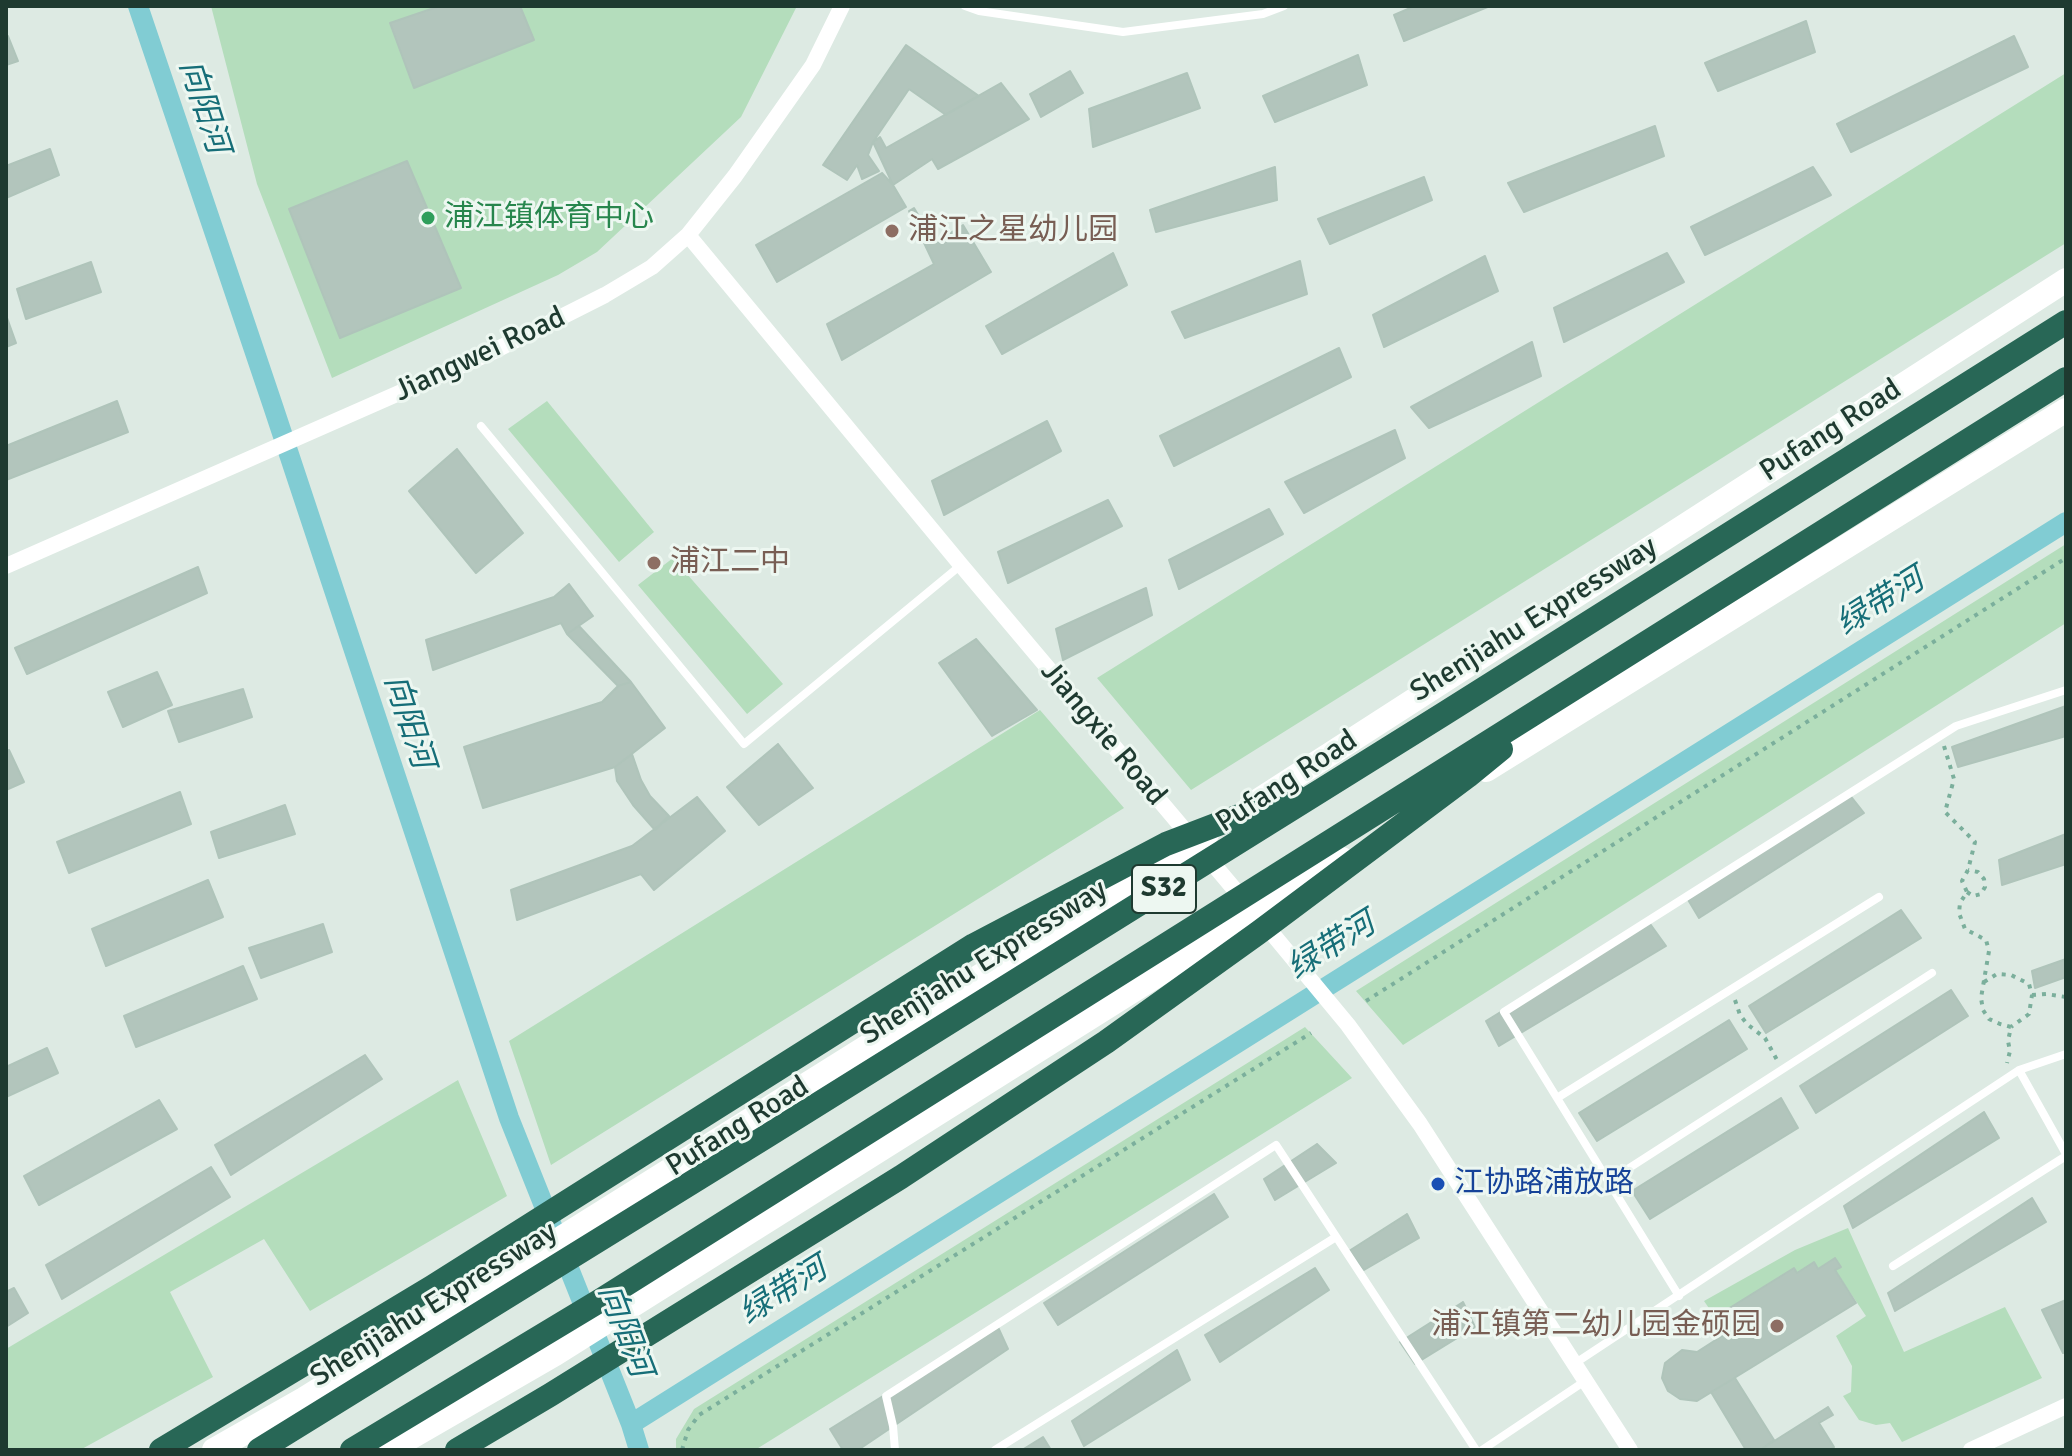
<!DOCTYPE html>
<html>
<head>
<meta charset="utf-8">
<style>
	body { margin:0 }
	#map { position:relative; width:2072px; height:1456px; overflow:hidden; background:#ddeae3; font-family:Signika,sans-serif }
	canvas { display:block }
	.frame { position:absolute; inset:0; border:8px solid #1e3a30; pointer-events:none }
</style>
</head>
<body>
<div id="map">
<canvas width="2072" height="1456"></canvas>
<div class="frame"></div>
</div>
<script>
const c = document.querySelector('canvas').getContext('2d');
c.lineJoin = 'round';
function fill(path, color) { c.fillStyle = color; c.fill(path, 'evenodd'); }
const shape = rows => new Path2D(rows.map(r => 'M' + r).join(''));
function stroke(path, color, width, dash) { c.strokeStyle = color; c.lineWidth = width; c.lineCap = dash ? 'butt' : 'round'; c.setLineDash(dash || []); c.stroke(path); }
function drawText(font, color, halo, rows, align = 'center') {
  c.font = font + ' Signika,"Noto Sans SC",sans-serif'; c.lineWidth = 6; c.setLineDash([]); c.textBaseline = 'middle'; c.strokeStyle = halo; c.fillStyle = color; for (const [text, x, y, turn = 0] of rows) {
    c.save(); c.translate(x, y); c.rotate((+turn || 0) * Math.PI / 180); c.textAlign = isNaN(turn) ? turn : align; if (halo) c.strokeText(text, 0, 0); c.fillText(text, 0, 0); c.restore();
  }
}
fill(shape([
	[211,6,797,6,741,117,597,252,558,275,332,378,257,184],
	[2066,73,2066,243,1191,790,1097,678],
	[547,401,654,532,619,562,508,429],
	[2066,544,2066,623,1403,1045,1356,991],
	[673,558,783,684,747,714,638,585],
	[1040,710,1124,808,551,1165,509,1041],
	[1305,1027,1352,1078,755,1450,676,1450,676,1439,694,1409],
	[458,1080,507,1196,310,1311,264,1239,170,1292,213,1377,80,1450,6,1450,6,1349],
	[1848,1228,1904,1352,2005,1307,2042,1378,1902,1442,1890,1423,1876,1425,1859,1420,1843,1396,1851,1392,1852,1366,1836,1336,1866,1316,1835,1270,1840,1267,1818,1269,1814,1262,1797,1273,1794,1268,1715,1317,1704,1301,1795,1250]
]), '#b4ddbc');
stroke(shape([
	[138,6,273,406,509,1118,631,1424,639,1450],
	[631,1424,2066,522]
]), '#81ccd3', 20);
const building = shape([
	[440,6,520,6,534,40,414,88,390,23,440,6],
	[1415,6,1490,6,1404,41,1394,15,1415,6],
	[1806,21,1815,52,1718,91,1705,63,1806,21],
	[8,36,18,61,6,65,6,37,8,36],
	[2014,36,2028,67,1851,152,1837,124,2014,36],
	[906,45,979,96,946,115,909,89,873,142,868,155,879,171,862,179,857,165,847,180,823,165,906,45],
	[1358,55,1367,85,1275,122,1263,96,1358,55],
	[1070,71,1083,93,1041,117,1030,94,1070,71],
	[1187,73,1200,108,1093,147,1089,109,1187,73],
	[1001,83,1029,119,938,169,932,159,893,185,873,142,880,137,886,148,1001,83],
	[1655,126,1664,156,1524,212,1508,183,1655,126],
	[50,149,59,175,6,198,6,166,50,149],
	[407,161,461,288,340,338,289,209,407,161],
	[1275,167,1277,200,1156,232,1150,210,1275,167],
	[1813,167,1831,195,1705,255,1691,227,1813,167],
	[882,173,893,185,906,207,777,282,756,245,882,173],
	[1424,177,1432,200,1330,244,1318,219,1424,177],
	[914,208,935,243,963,225,991,272,842,360,827,324,934,264,909,211,914,208],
	[1113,253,1127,285,1002,354,986,326,1113,253],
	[1667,253,1684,282,1564,342,1554,308,1667,253],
	[1485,256,1498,291,1384,347,1373,315,1485,256],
	[1300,261,1307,294,1185,338,1172,312,1300,261],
	[91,262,101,292,26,319,17,289,91,262],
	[6,315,16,343,6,347,6,315],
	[1532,342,1541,376,1429,428,1411,407,1532,342],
	[1339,348,1351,377,1174,466,1160,436,1339,348],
	[117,401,128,432,6,480,6,446,117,401],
	[1047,421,1061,451,944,515,932,481,1047,421],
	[1395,430,1405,458,1304,513,1285,482,1395,430],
	[457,449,523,533,476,573,409,491,457,449],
	[1108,500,1122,526,1008,583,998,552,1108,500],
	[1269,509,1283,534,1179,589,1169,560,1269,509],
	[198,567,207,593,27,674,15,648,198,567],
	[569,584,593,616,567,634,561,623,433,670,426,640,554,597,569,584],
	[1146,588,1152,615,1063,660,1056,629,1146,588],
	[579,626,631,682,618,686,567,634,579,626],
	[976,639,1037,710,992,736,939,663,976,639],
	[157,672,172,705,123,727,108,692,157,672],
	[631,682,665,728,615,767,483,808,464,747,602,702,618,686,631,682],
	[243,689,252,717,179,742,168,711,243,689],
	[2066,706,2066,736,1958,767,1952,747,2066,706],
	[778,744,813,788,759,825,727,787,778,744],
	[9,750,24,782,6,790,6,751,9,750],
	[632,754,641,780,650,796,669,816,655,830,633,805,617,781,615,767,632,754],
	[180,792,191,824,69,873,57,842,180,792],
	[1849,794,1864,813,1699,918,1687,898,1849,794],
	[697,797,725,831,654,890,641,874,517,920,511,890,632,846,697,797],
	[285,805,295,834,219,858,211,832,285,805],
	[2066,834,2066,864,2002,885,1999,860,2066,834],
	[208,880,223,917,106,966,92,929,208,880],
	[1901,910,1921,938,1766,1033,1749,1006,1901,910],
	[1648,921,1666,946,1499,1046,1486,1021,1648,921],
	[323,924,332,952,261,978,249,948,323,924],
	[2066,959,2066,977,2035,988,2032,971,2066,959],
	[243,966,257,999,136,1047,124,1016,243,966],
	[1951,990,1968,1016,1816,1113,1800,1086,1951,990],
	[1729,1020,1747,1049,1597,1141,1579,1113,1729,1020],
	[47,1048,58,1073,6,1097,6,1067,47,1048],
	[365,1055,382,1079,231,1175,215,1145,365,1055],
	[1781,1098,1798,1128,1650,1219,1632,1191,1781,1098],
	[159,1100,177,1129,39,1205,24,1176,159,1100],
	[1984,1112,1999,1138,1853,1228,1844,1206,1984,1112],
	[1317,1144,1336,1163,1275,1200,1264,1179,1317,1144],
	[211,1167,230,1197,62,1299,46,1265,211,1167],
	[1214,1194,1228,1217,1058,1325,1044,1303,1214,1194],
	[2032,1198,2046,1222,1895,1311,1888,1293,2032,1198],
	[1407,1214,1419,1238,1364,1270,1349,1251,1407,1214],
	[1835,1258,1841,1267,1835,1270,1856,1303,1697,1401,1680,1399,1668,1391,1662,1378,1665,1363,1682,1350,1697,1352,1725,1334,1715,1317,1794,1268,1797,1273,1814,1262,1818,1269,1835,1258],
	[1315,1268,1329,1290,1220,1362,1205,1335,1315,1268],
	[14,1288,28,1313,6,1327,6,1292,14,1288],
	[2066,1300,2066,1352,2063,1353,2042,1310,2066,1300],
	[1463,1302,1475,1327,1415,1364,1400,1342,1463,1302],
	[997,1325,1008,1349,858,1450,843,1450,830,1429,997,1325],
	[1177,1350,1190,1380,1084,1446,1072,1421,1177,1350],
	[1735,1378,1774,1440,1760,1450,1746,1450,1711,1392,1735,1378],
	[1828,1407,1833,1415,1819,1423,1834,1447,1830,1450,1760,1450,1828,1407],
	[1043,1437,1051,1450,1022,1450,1043,1437]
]);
fill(building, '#b2c5bc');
stroke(building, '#afc4ba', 2);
stroke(shape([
	[1944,746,1954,779,1945,812,1975,842,1968,870,1962,881,1967,892,1960,903,1959,913,1965,929,1986,940,1989,951,1981,998,1983,1010,1989,1019,2000,1024,2011,1027,2008,1041,2010,1051,2007,1063],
	[1967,892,1973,896,1981,894,1985,887,1984,879,1978,872,1968,870],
	[1984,982,1997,974,2011,975,2029,984,2032,995,2029,1014,2011,1027],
	[2032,995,2046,994,2066,997],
	[1735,1000,1740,1015,1747,1024,1765,1038,1777,1060],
	[1366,1001,2066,558],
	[682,1450,688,1430,699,1415,1311,1033]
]), '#7baf9c', 4, [4, 6]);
stroke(shape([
	[965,6,979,11,1123,32,1263,14,1284,6],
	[481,426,744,744,961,565],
	[2019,1070,2066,1054],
	[1557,1098,1879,897],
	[1609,1181,1932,973],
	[1893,1266,2066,1156],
	[1679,1296,1504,1012,1956,726,2066,690],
	[1574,1364,2019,1070,2066,1154],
	[895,1450,893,1426,886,1396,1276,1145,1476,1450],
	[995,1450,1336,1237],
	[1482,1450,1585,1381]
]), '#fff', 8);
stroke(shape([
	[688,235,961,565,1246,903],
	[6,566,490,353,605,295,652,267,688,235,735,176,813,65,842,6],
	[1261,920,1348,1025,1420,1124,1630,1450],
	[1971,1450,2066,1406]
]), '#fff', 16);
stroke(shape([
	[1486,770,2066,410],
	[1251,805,2066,280],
	[214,1450,304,1399,1207,834],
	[389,1450,555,1354,1342,859]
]), '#fff', 24);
stroke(shape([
	[161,1450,432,1287,974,945,1166,844,1294,795],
	[259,1450,767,1136,1442,715,2066,322],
	[352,1450,601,1300,2066,379],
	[457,1450,550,1395,901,1177,1106,1042,1258,933,1468,776,1501,749]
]), '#286756', 24);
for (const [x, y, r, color] of [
	[428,218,8,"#2e9e5b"],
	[892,231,8,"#8d6e63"],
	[654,563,8,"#8d6e63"],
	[1438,1184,8,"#1a4fb4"],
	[1777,1326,8,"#8d6e63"]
]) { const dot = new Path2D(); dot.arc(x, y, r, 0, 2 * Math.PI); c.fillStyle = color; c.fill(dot); stroke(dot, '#edf7f1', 3); }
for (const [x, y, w] of [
	[1164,889,64]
]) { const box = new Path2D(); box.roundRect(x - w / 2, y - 24, w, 48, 6); c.fillStyle = '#edf7f1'; c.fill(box); stroke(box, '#1e3a30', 2); }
drawText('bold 28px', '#1e3a30', null, [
	["S32",1164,889]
]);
drawText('30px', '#27864d', '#edf7f1', [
	["浦江镇体育中心",444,218]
], 'left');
drawText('30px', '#785e54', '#edf7f1', [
	["浦江之星幼儿园",908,231],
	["浦江二中",670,563],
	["浦江镇第二幼儿园金硕园",1761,1326,"right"]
], 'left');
drawText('30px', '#1e3a30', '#edf7f1', [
	["Jiangwei Road",480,355,-25],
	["Pufang Road",1831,431,-33],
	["Shenjiahu Expressway",1534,620,-32],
	["Jiangxie Road",1103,734,50],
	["Pufang Road",1287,782,-33],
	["Shenjiahu Expressway",984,963,-32],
	["Pufang Road",738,1127,-32],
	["Shenjiahu Expressway",434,1305,-32]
]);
drawText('30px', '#164399', '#edf7f1', [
	["江协路浦放路",1454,1184]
], 'left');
drawText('italic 32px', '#166e78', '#edf7f1', [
	["向阳河",203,107,72],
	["绿带河",1881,603,-32],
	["向阳河",408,722,72],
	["绿带河",1332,947,-32],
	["绿带河",784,1292,-32],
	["向阳河",624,1331,69]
]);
</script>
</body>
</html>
